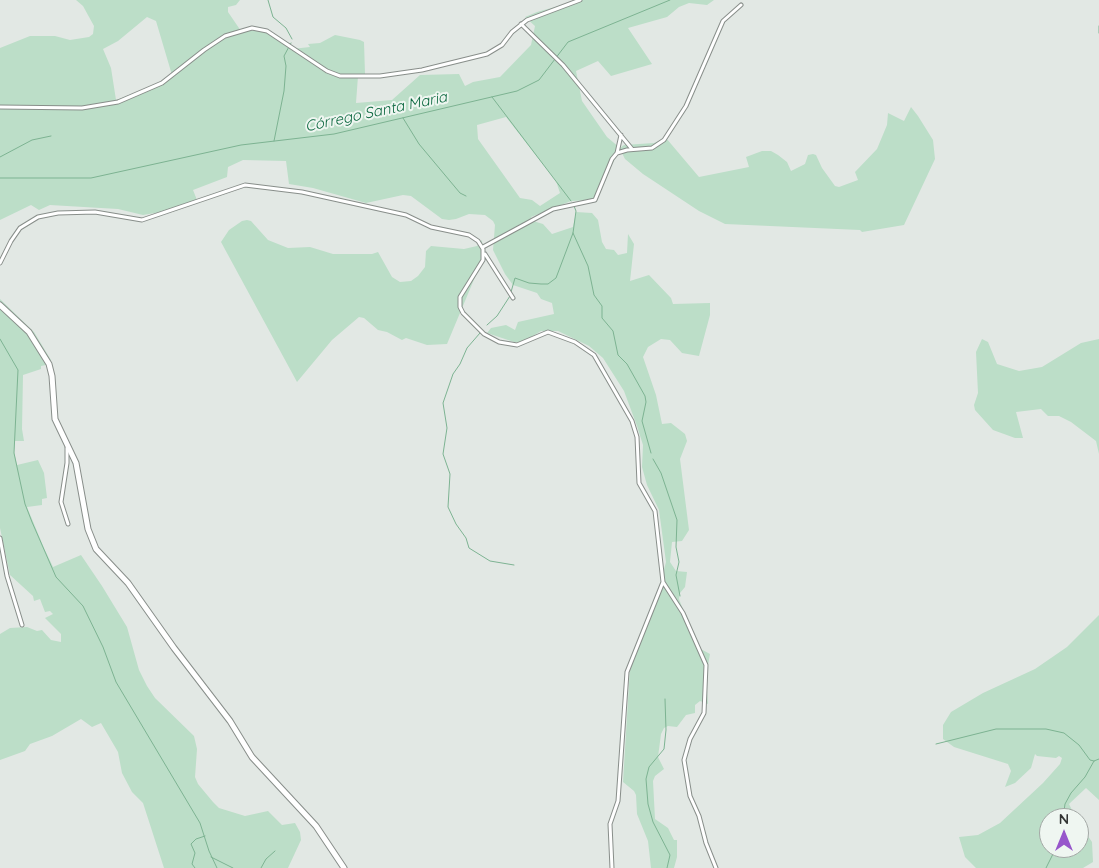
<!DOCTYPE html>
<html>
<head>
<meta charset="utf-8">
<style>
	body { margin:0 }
	#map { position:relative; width:1099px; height:868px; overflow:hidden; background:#e2e8e4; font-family:Quicksand,sans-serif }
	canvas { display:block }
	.north { position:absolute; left:1039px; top:808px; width:50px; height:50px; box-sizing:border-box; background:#eff6f1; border:1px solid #a3a8a5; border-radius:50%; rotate:0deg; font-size:14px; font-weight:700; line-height:20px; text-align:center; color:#323433 }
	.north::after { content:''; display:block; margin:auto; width:18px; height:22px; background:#9756cb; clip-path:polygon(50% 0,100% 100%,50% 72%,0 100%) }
</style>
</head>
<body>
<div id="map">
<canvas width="1099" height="868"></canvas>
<div class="north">N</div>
</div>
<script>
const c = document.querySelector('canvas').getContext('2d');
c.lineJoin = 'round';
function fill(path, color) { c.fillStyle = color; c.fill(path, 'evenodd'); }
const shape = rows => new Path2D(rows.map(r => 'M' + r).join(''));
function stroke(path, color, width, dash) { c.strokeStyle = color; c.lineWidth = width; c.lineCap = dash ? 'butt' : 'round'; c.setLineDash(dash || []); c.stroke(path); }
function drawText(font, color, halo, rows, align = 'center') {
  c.font = font + ' Quicksand,sans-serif'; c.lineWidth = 4; c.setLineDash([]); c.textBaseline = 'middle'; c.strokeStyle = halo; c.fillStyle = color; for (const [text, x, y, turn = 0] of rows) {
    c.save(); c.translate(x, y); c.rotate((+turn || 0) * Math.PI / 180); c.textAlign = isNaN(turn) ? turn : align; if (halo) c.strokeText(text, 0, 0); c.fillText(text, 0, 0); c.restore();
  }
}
fill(shape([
	[76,0,240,0,236,5,228,7,228,12,241,31,263,30,292,49,310,47,308,44,320,43,335,35,360,40,364,42,365,74,358,76,356,103,392,100,420,75,459,74,465,86,473,82,500,77,531,45,535,26,525,17,537,12,580,0,714,0,707,5,689,3,679,7,667,17,628,28,652,64,611,76,598,61,576,71,582,101,607,137,620,148,624,145,654,143,666,138,699,177,749,167,746,157,762,151,771,151,778,155,787,162,791,171,805,164,808,155,813,154,816,155,822,168,835,186,839,187,858,180,855,172,877,149,887,125,888,113,904,121,911,107,918,116,933,140,935,159,904,225,862,232,860,230,725,224,699,211,643,174,625,159,620,149,594,200,571,201,531,217,533,221,543,224,552,234,573,227,576,212,592,213,598,220,602,242,606,249,614,250,618,255,627,253,628,234,634,244,630,281,649,275,671,298,673,304,710,303,710,315,699,356,682,353,670,340,661,339,648,347,643,357,656,395,662,424,671,423,685,434,687,441,680,459,689,530,682,541,672,542,670,562,676,571,687,572,685,587,680,593,679,599,697,647,710,654,706,676,708,704,700,701,695,705,695,713,686,715,677,727,668,726,664,728,661,734,658,757,664,769,655,776,653,781,655,819,668,828,674,840,677,840,677,857,674,868,651,868,648,841,637,814,636,795,634,791,623,782,630,668,637,643,640,643,652,614,666,562,659,510,647,485,642,467,643,445,637,426,624,391,603,358,589,346,558,331,541,331,523,342,514,342,487,333,491,328,506,325,515,330,518,322,554,314,552,303,541,299,537,293,513,285,505,274,493,250,495,225,493,221,485,215,469,214,456,219,449,220,442,219,411,196,403,195,366,203,313,188,289,184,286,161,243,160,228,167,227,177,193,190,197,200,161,212,143,215,118,209,50,205,39,210,31,205,0,220,0,48,30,36,55,36,70,40,89,37,93,34,94,26,83,6],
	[147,17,156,21,172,75,154,86,116,100,111,68,103,49,118,41],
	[506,117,556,181,560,193,540,206,532,200,520,198,478,139,477,125],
	[247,220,251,221,268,240,288,248,310,247,333,254,372,254,378,252,392,277,400,282,411,281,418,276,425,267,426,251,431,246,464,249,477,246,482,240,483,258,447,344,427,345,406,338,402,340,387,332,378,330,364,318,359,317,332,340,297,382,221,242,229,230,242,221],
	[0,299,34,332,51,360,51,364,41,366,41,369,23,375,22,429,24,441,15,441,14,452,17,465,38,460,44,473,47,498,42,499,42,505,27,507,44,548,53,567,81,555,102,586,127,627,139,670,147,686,155,698,194,736,197,749,195,777,198,784,213,802,219,808,245,816,268,811,282,825,295,823,300,832,301,840,288,868,164,868,143,803,132,792,122,773,118,752,101,723,92,727,81,719,52,736,30,744,25,751,0,760,0,634,10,628,27,627,37,631,42,630,51,640,61,642,61,634,45,618,53,614,50,611,45,612,40,599,34,601,33,596,10,575,0,528],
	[982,339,988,342,997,364,1019,371,1042,367,1081,343,1099,339,1099,454,1096,441,1071,422,1059,416,1048,416,1041,409,1016,412,1023,438,1015,438,993,430,975,410,974,405,978,393,976,352],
	[1099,615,1099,800,1086,788,1069,804,1076,818,1049,818,1049,848,1079,848,1079,823,1092,842,1093,862,1083,868,976,868,965,857,959,837,978,835,1000,823,1043,783,1060,764,1062,758,1059,756,1056,758,1037,756,1035,754,1031,768,1015,783,1005,787,1011,771,1008,764,954,747,943,739,943,725,951,712,983,693,1035,669,1067,647]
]), '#bcdec8');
stroke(shape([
	[268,0,273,17,286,28,292,39],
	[1099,26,1099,33],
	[492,97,571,201],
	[403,118,419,144,460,193,466,196],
	[274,141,284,91,286,66,284,56,291,43],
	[0,157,32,140,51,136],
	[0,178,91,178,241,145,334,134,517,91,539,80,568,42,670,0],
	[573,233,588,266,594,295,602,306,602,318,613,331,618,355,627,364,645,396,646,402,642,421,651,453],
	[511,292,515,278,529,283,541,284,548,284,556,278,573,233,576,211,574,206],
	[487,325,497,316,510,296],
	[480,333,467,348,460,364,453,374,443,403,447,428,443,454,450,474,448,507,456,524,466,538,469,548,490,561,514,565],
	[0,339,18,370,14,453,25,504,32,522,56,577,83,606,103,647,116,682,200,823,209,851,217,868],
	[653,459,661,473,677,520,676,547,679,562,676,575,680,596],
	[665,699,666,730,664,749,649,767,646,779,648,804,653,822,670,855,667,868],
	[936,744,996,729,1046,729,1064,733,1079,745,1090,760,1094,761],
	[1063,818,1065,804,1071,793,1085,777,1094,761,1099,759],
	[211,857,233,868],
	[195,868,192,864,195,853,191,844,196,839,205,836],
	[261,868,266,859,275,851],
	[1046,868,1056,848]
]), '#7db392', 1);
const street = shape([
	[521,24,563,65,632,149],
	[0,107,82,108,118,102,162,83,204,50,225,36,252,28,267,31,327,71,340,76,380,76,422,70,487,54,502,45,512,32,527,20,580,0],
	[617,153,621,135],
	[483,247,553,209,595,200,612,159,617,153,627,150,652,148,664,140,686,106,723,21,741,5],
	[485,254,513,298],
	[0,263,11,241,20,228,38,217,58,213,95,212,142,220,245,185,302,192,406,215,431,227,469,235,478,241,483,249,483,260,460,297,460,307,463,313,484,334,499,342,517,345,548,332,575,342,594,355,632,421,637,437,639,483,655,511,663,582,627,672,618,801,610,824,612,868],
	[67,448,67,463,61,502,68,524],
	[0,538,7,576,22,625],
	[663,582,683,613,706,665,704,713,690,739,684,760,690,796,699,816,706,843,716,868]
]);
const secondary = shape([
	[0,305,29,332,49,364,52,376,55,419,76,463,88,529,96,549,128,583,174,648,230,721,252,757,316,826,344,868]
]);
stroke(street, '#888e8a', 5);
stroke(secondary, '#888e8a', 7);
stroke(street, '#fff', 3);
stroke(secondary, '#fff', 5);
drawText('italic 15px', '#0b683f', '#eff6f1', [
	["Córrego Santa Maria",376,112,-12]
]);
</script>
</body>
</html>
